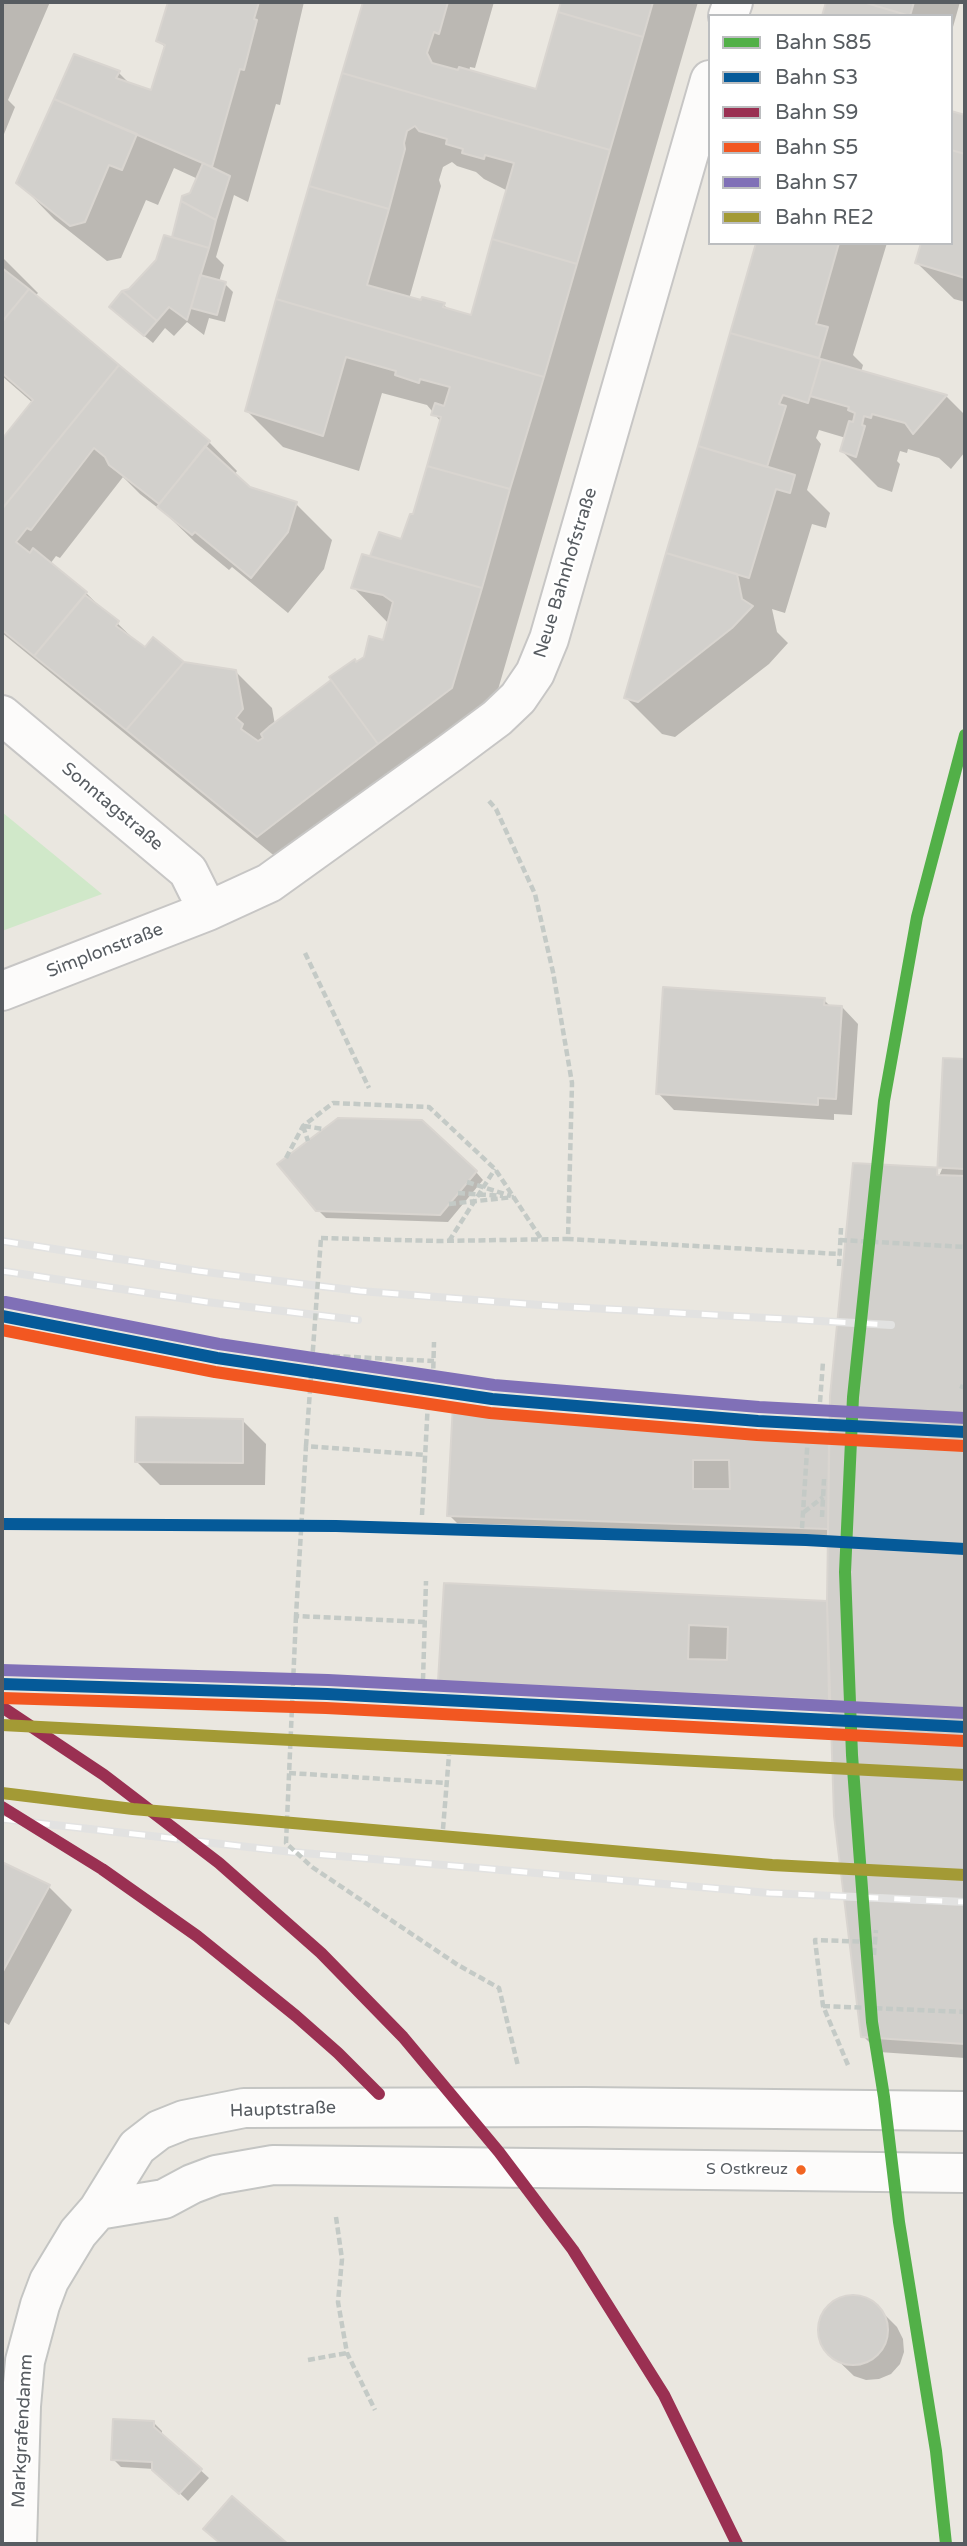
<!DOCTYPE html>
<html>
<head>
<meta charset="utf-8">
<style>
	body { margin:0 }
	#map { position:relative; width:967px; height:2546px; overflow:hidden; background:#eae7e0; font-family:"Varela Round",sans-serif }
	canvas { display:block }
	.frame { position:absolute; inset:0; border:4px solid #575c61; pointer-events:none }
	.legend { position:absolute; left:708px; top:14px; width:245px; height:231px; box-sizing:border-box; background:#fff; border:2px solid #bcbec0; margin:0; padding:9px 12px; list-style:none; font-size:21px; color:#575c61 }
	.legend li { display:flex; align-items:center; gap:14px; height:35px }
	.legend b { width:35px; border:2px solid #bcbec0 }
</style>
</head>
<body>
<div id="map">
<canvas width="967" height="2546"></canvas>
<div class="frame"></div>
<ul class="legend">
<li><b style="height:9px;background:#52b048"></b>Bahn S85</li>
<li><b style="height:9px;background:#055a99"></b>Bahn S3</li>
<li><b style="height:9px;background:#9a3052"></b>Bahn S9</li>
<li><b style="height:9px;background:#f25721"></b>Bahn S5</li>
<li><b style="height:9px;background:#8070b7"></b>Bahn S7</li>
<li><b style="height:9px;background:#a39a35"></b>Bahn RE2</li>
</ul>
</div>
<script>
const c = document.querySelector('canvas').getContext('2d');
c.lineJoin = 'round';
function fill(path, color) { c.fillStyle = color; c.fill(path, 'evenodd'); }
const shape = rows => new Path2D(rows.map(r => 'M' + r).join(''));
function stroke(path, color, width, dash) { c.strokeStyle = color; c.lineWidth = width; c.lineCap = dash ? 'butt' : 'round'; c.setLineDash(dash || []); c.stroke(path); }
function drawText(font, color, halo, rows, align = 'center') {
  c.font = font + ' "Varela Round",sans-serif'; c.lineWidth = 5; c.setLineDash([]); c.textBaseline = 'middle'; c.strokeStyle = halo; c.fillStyle = color; for (const [text, x, y, turn = 0] of rows) {
    c.save(); c.translate(x, y); c.rotate((+turn || 0) * Math.PI / 180); c.textAlign = isNaN(turn) ? turn : align; if (halo) c.strokeText(text, 0, 0); c.fillText(text, 0, 0); c.restore();
  }
}
fill(shape([
	[2,812,102,894,2,931]
]), '#d0e8c9');
fill(shape([
	[2,2,50,2,8,100,15,107,2,139],
	[169,2,304,2,280,105,276,104,248,202,234,195,216,257,224,265,219,282,225,284,233,292,225,322,209,318,204,335,187,322,174,336,165,328,153,343,119,315,130,291,157,261,173,239,184,198,192,194,198,179,174,168,158,205,146,200,121,258,107,261,54,219,18,182,75,56,119,73,132,86,152,92,166,48,158,40],
	[365,2,494,2,475,68,470,67,469,72,538,91,563,2,698,2,488,724,294,872,2,633,2,442,33,403,2,376,2,257,38,293,34,297,209,442,237,471,234,475,249,488,296,504,332,540,324,569,288,613,232,567,229,570,195,542,167,515,140,494,123,477,60,558,56,556,50,564,86,593,145,650,183,663,235,671,272,708,275,725,385,642,389,624,353,587,372,558,380,534,402,542,414,516,441,422,427,405,382,393,359,471,283,447,247,411],
	[452,162,457,166,476,172,484,179,508,191,472,317,450,311,444,305,409,299,441,186,439,180,443,167],
	[827,2,960,2,951,34,951,16,823,16],
	[951,113,965,117,965,302,954,299,917,263,951,243],
	[758,243,887,243,853,355,863,365,861,372,947,397,965,415,965,452,951,469,939,458,908,449,907,453,900,451,897,461,900,464,892,492,878,487,842,451,846,438,819,430,816,438,821,444,807,490,830,513,826,528,812,524,785,613,772,609,777,632,788,643,769,664,675,737,662,734,626,698],
	[824,1000,831,1007,842,1007,858,1024,852,1115,834,1114,834,1120,674,1110,658,1093],
	[944,1060,965,1061,965,2058,879,2052,863,2036,832,1707,447,1688,439,1680,445,1584,829,1603,830,1536,457,1523,449,1515,617,1424,831,1437,942,1169],
	[827,1442,831,1442,830,1504,827,1504],
	[476,1172,483,1180,448,1222,326,1218,318,1210],
	[242,1420,266,1444,265,1485,160,1485,136,1461],
	[2,1864,49,1887,72,1910,9,2025,2,2021],
	[845,2297,858,2297,871,2301,897,2327,903,2339,904,2352,900,2364,891,2374,879,2379,866,2380,854,2376,827,2350,821,2338,820,2325,825,2313,833,2303],
	[154,2423,162,2431,162,2435,209,2478,188,2501,154,2469,121,2467,113,2459]
]), '#0003');
const building = shape([
	[168,2,259,2,254,19,257,20,244,70,240,69,212,167,54,99,74,54,120,71,116,78,151,90,165,45,156,41,168,2],
	[363,2,448,2,439,34,434,32,427,53,432,63,458,70,459,67,536,89,558,12,643,37,610,150,342,73,363,2],
	[561,2,653,2,643,37,558,12,561,2],
	[826,2,863,2,910,16,822,16,826,2],
	[863,2,914,2,910,16,863,2],
	[342,73,610,150,577,264,492,239,514,163,485,155,484,159,462,153,463,149,446,144,447,139,419,131,415,126,407,131,404,143,405,149,389,209,309,186,342,73],
	[54,99,137,134,122,170,109,165,85,222,70,226,16,183,54,99],
	[951,111,965,115,965,154,951,150,951,111],
	[951,150,965,154,965,278,915,263,921,243,951,243,951,150],
	[203,163,230,176,216,220,181,201,182,196,190,193,203,163],
	[309,186,389,209,367,285,421,300,422,297,445,303,443,307,471,315,492,239,577,264,544,377,276,299,309,186],
	[181,201,216,220,209,248,172,237,181,201],
	[164,235,209,248,187,320,169,307,157,321,122,291,129,289,156,260,164,235],
	[756,243,839,243,816,324,828,327,819,358,730,333,756,243],
	[2,268,29,289,2,322,2,268],
	[200,275,226,282,217,315,191,308,200,275],
	[29,289,119,365,2,509,2,439,33,400,2,373,2,322,29,289],
	[122,291,157,321,144,336,109,307,122,291],
	[276,299,544,377,510,489,427,466,441,417,431,415,435,403,444,406,450,387,420,379,419,383,395,375,396,371,346,357,323,436,245,411,276,299],
	[730,333,821,359,808,403,783,395,779,404,786,406,767,467,698,446,730,333],
	[821,359,947,395,913,434,905,423,872,414,871,418,864,416,862,425,865,426,856,457,840,451,849,421,853,422,855,413,848,410,849,407,810,396,821,359],
	[119,365,210,441,159,504,109,465,105,457,94,448,31,530,27,528,16,542,30,553,33,548,87,592,34,656,2,630,2,509,119,365],
	[205,446,250,487,297,502,288,532,251,578,195,532,192,535,157,507,205,446],
	[698,446,795,475,790,493,776,489,749,578,666,553,698,446],
	[427,466,510,489,482,588,370,556,379,532,401,539,410,514,413,514,427,466],
	[666,553,737,574,742,599,753,606,732,628,638,702,624,698,666,553],
	[362,554,482,588,452,688,378,744,329,677,355,659,356,662,364,657,369,636,383,640,393,602,383,595,351,588,362,554],
	[85,595,119,621,116,626,145,647,153,637,184,662,126,730,34,656,85,595],
	[184,662,236,670,243,709,236,718,243,724,241,729,258,741,263,738,261,734,270,726,331,680,378,744,257,837,126,730,184,662],
	[663,987,825,998,824,1005,842,1006,836,1099,818,1098,818,1105,656,1094,663,987],
	[943,1058,965,1059,965,1176,937,1175,943,1058],
	[338,1118,422,1120,477,1171,440,1215,316,1211,277,1164,338,1118],
	[853,1163,965,1169,965,2044,861,2037,834,1816,827,1601,830,1396,853,1163],
	[453,1404,617,1422,829,1435,828,1529,447,1516,453,1404],
	[136,1417,243,1419,243,1463,135,1462,136,1417],
	[693,1460,729,1460,730,1489,693,1489,693,1460],
	[444,1583,827,1601,829,1700,438,1681,444,1583],
	[689,1625,728,1627,727,1660,688,1659,689,1625],
	[2,1862,50,1885,2,1973,2,1862],
	'818 2330a35 35 0 1 1 70 0a35 35 0 1 1-70 0Z',
	[113,2419,154,2421,154,2427,202,2469,179,2494,152,2470,152,2462,111,2460,113,2419],
	[232,2496,288,2544,221,2544,203,2529,232,2496]
]);
fill(building, '#d2d0cc');
stroke(building, '#d9d5d0', 2);
const minor = shape([
	[728,16,733,2],
	[2,715,188,871,208,911],
	[2,991,208,911,269,883,450,753,497,718,518,698,535,673,549,639,710,80]
]);
const secondary = shape([
	[98,2210,164,2199,192,2184,216,2175,273,2165,965,2173],
	[17,2544,21,2406,25,2361,40,2305,49,2281,78,2233,98,2210,137,2147,159,2130,184,2120,244,2108,585,2107,965,2111]
]);
stroke(minor, '#c7c6c5', 42);
stroke(secondary, '#c4c5c3', 42);
stroke(shape([
	[489,801,496,809,535,894,553,972,572,1083,568,1239,840,1254],
	[305,953,369,1088],
	[303,1126,308,1141],
	[304,1126,323,1129],
	[286,1158,303,1126,333,1103,429,1107,495,1169,542,1240],
	[467,1182,511,1196],
	[458,1193,503,1196],
	[449,1204,514,1197],
	[321,1238,438,1241,568,1239],
	[840,1240,965,1247],
	[449,1241,495,1169],
	[839,1266,841,1228],
	[312,1355,434,1361],
	[433,1379,434,1342],
	[960,1386,965,1388],
	[820,1402,823,1362],
	[804,1512,823,1497],
	[422,1515,428,1401],
	[822,1517,824,1479],
	[802,1528,808,1435],
	[844,1602,847,1701],
	[425,1622,296,1616,306,1446,425,1455],
	[423,1680,426,1581],
	[289,1773,446,1783],
	[443,1829,449,1755],
	[312,1867,458,1965,499,1988,518,2066],
	[874,1955,875,1942],
	[823,2006,965,2012],
	[848,2065,823,2006,815,1940,875,1942,876,1930],
	[336,2217,342,2259,338,2302,347,2353,375,2410],
	[308,2360,347,2353]
]), '#c4cac6', 4.5, [7, 3.5]);
stroke(minor, '#fcfbfa', 38);
stroke(secondary, '#fcfbfa', 38);
const rail = shape([
	[2,1241,198,1271,360,1291,553,1306,891,1325],
	[2,1271,207,1302,358,1320],
	[2,1819,292,1852,769,1893,965,1902]
]);
stroke(rail, '#e2e2e1', 8);
stroke(rail, '#fff', 5, [16]);
stroke(shape([
	[306,1446,321,1238],
	[296,1616,286,1843,312,1867]
]), '#c4cac6', 4.5, [7, 3.5]);
stroke(shape([
	[946,2544,936,2451,899,2222,884,2097,872,2022,852,1755,845,1572,853,1397,884,1101,917,917,965,735]
]), '#52b048', 12);
stroke(shape([
	[2,1316,217,1358,492,1399,758,1421,965,1432],
	[2,1524,336,1526,806,1540,965,1549],
	[2,1684,327,1694,965,1727]
]), '#055a99', 12);
stroke(shape([
	[2,1707,104,1775,219,1863,321,1953,403,2037,499,2152,573,2250,664,2395,737,2544],
	[2,1807,102,1869,197,1936,296,2016,338,2053,379,2094]
]), '#9a3052', 12);
stroke(shape([
	[2,1330,215,1372,490,1413,757,1435,964,1446],
	[2,1698,326,1708,964,1741]
]), '#f25721', 12);
stroke(shape([
	[5,1302,219,1344,494,1385,759,1407,965,1418],
	[2,1670,328,1680,965,1713]
]), '#8070b7', 12);
stroke(shape([
	[2,1725,965,1775],
	[2,1793,133,1809,772,1865,965,1875]
]), '#a39a35', 12);
for (const [x, y, r, color] of [
	[801,2170,6,"#f26522"]
]) { const dot = new Path2D(); dot.arc(x, y, r, 0, 2 * Math.PI); c.fillStyle = color; c.fill(dot); stroke(dot, '#fff', 2.5); }
drawText('16px', '#575c61', '#fff', [
	["S Ostkreuz",788,2170]
], 'right');
drawText('18px', '#575c61', '#fff', [
	["Neue Bahnhofstraße",566,573,-73],
	["Sonntagstraße",112,807,40],
	["Simplonstraße",105,951,-21],
	["Hauptstraße",283,2110,-2],
	["Markgrafendamm",23,2431,-87]
]);
</script>
</body>
</html>
